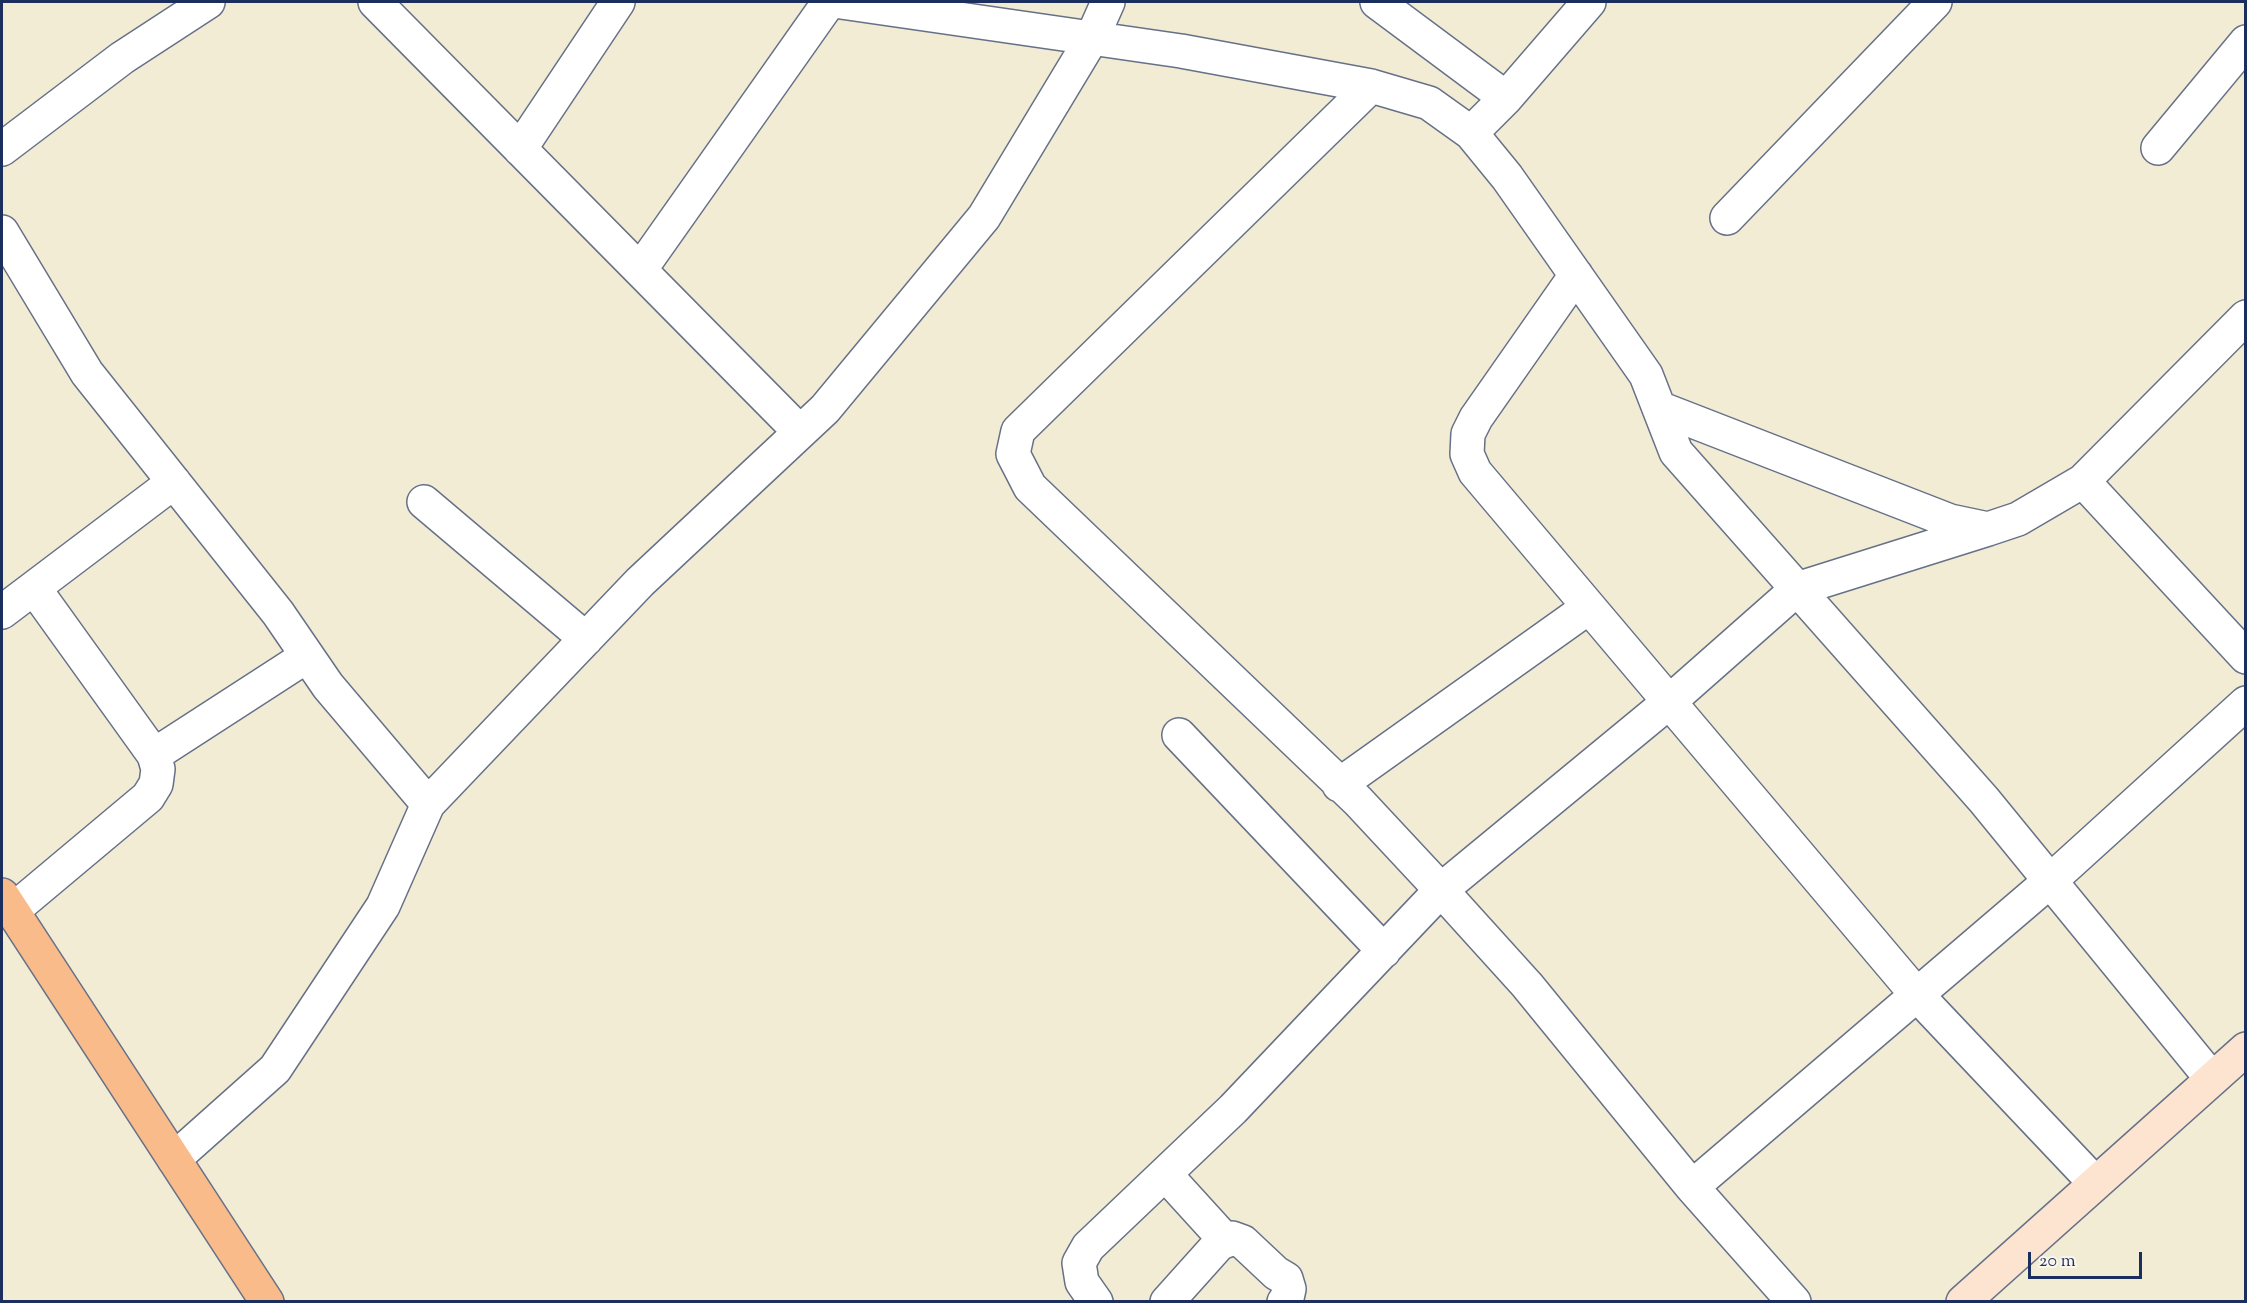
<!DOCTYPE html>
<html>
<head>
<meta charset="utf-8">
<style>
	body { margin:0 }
	#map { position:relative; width:2247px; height:1303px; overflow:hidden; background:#f2ecd5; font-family:"Sorts Mill Goudy",serif }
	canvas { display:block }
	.frame { position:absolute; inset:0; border:3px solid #1b2f5e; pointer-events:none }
	.scale { position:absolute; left:2028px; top:1252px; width:114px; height:27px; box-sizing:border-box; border:3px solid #1b2f5e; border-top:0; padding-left:8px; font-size:18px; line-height:21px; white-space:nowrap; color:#1b2f5e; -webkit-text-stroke:4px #fbf7ec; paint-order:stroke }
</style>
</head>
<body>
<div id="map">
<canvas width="2247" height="1303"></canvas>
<div class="frame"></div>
<div class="scale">20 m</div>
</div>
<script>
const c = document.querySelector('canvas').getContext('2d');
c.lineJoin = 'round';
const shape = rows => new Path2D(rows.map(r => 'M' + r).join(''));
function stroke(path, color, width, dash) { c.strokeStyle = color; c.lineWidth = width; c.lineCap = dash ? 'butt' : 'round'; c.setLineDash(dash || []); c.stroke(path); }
const street = shape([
	[375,2,800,432],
	[841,2,1181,51,1371,86,1429,103,1471,133,1507,177,1646,375,1676,452,1984,800,2212,1079],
	[1377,2,1506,98],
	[1371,86,1018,431,1013,454,1030,487,1358,801,1441,890,1527,985,1692,1187,1794,1302],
	[1471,133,1506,98,1589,2],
	[2158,148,2246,42],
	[2,149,122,58,208,2],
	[520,149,618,2],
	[1727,218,1935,2],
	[2,232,87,373,278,613,328,686,428,804],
	[640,270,829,2],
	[1576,275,1476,418,1468,434,1467,454,1475,472,1917,995,2095,1183],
	[2246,317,2083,481,2246,657],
	[1659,408,1950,521,1988,529,2018,519,2083,481],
	[424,502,586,639],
	[2,612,174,482],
	[1179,735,1384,951],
	[154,755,307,656],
	[1339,785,1589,607],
	[12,911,148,797,156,784,158,769,154,755,34,588],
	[174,1159,275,1069,383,906,428,804,640,582,825,409,984,217,1092,38,1108,2],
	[1165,1174,1226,1241],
	[1692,1187,2050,881,2246,703],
	[1096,1302,1082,1282,1079,1263,1088,1247,1233,1109,1441,890,1669,702,1797,589,1988,529],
	[1167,1302,1219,1244,1232,1238,1243,1242,1276,1273,1286,1279,1289,1289,1287,1298,1284,1302]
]);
const secondary = shape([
	[1963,1302,2246,1049]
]);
const primary = shape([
	[2,895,267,1302]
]);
stroke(street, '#667188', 36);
stroke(secondary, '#667188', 36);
stroke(primary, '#667188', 36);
stroke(street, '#fff', 33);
stroke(secondary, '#fde4d1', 33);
stroke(primary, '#fabb8b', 33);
</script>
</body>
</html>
